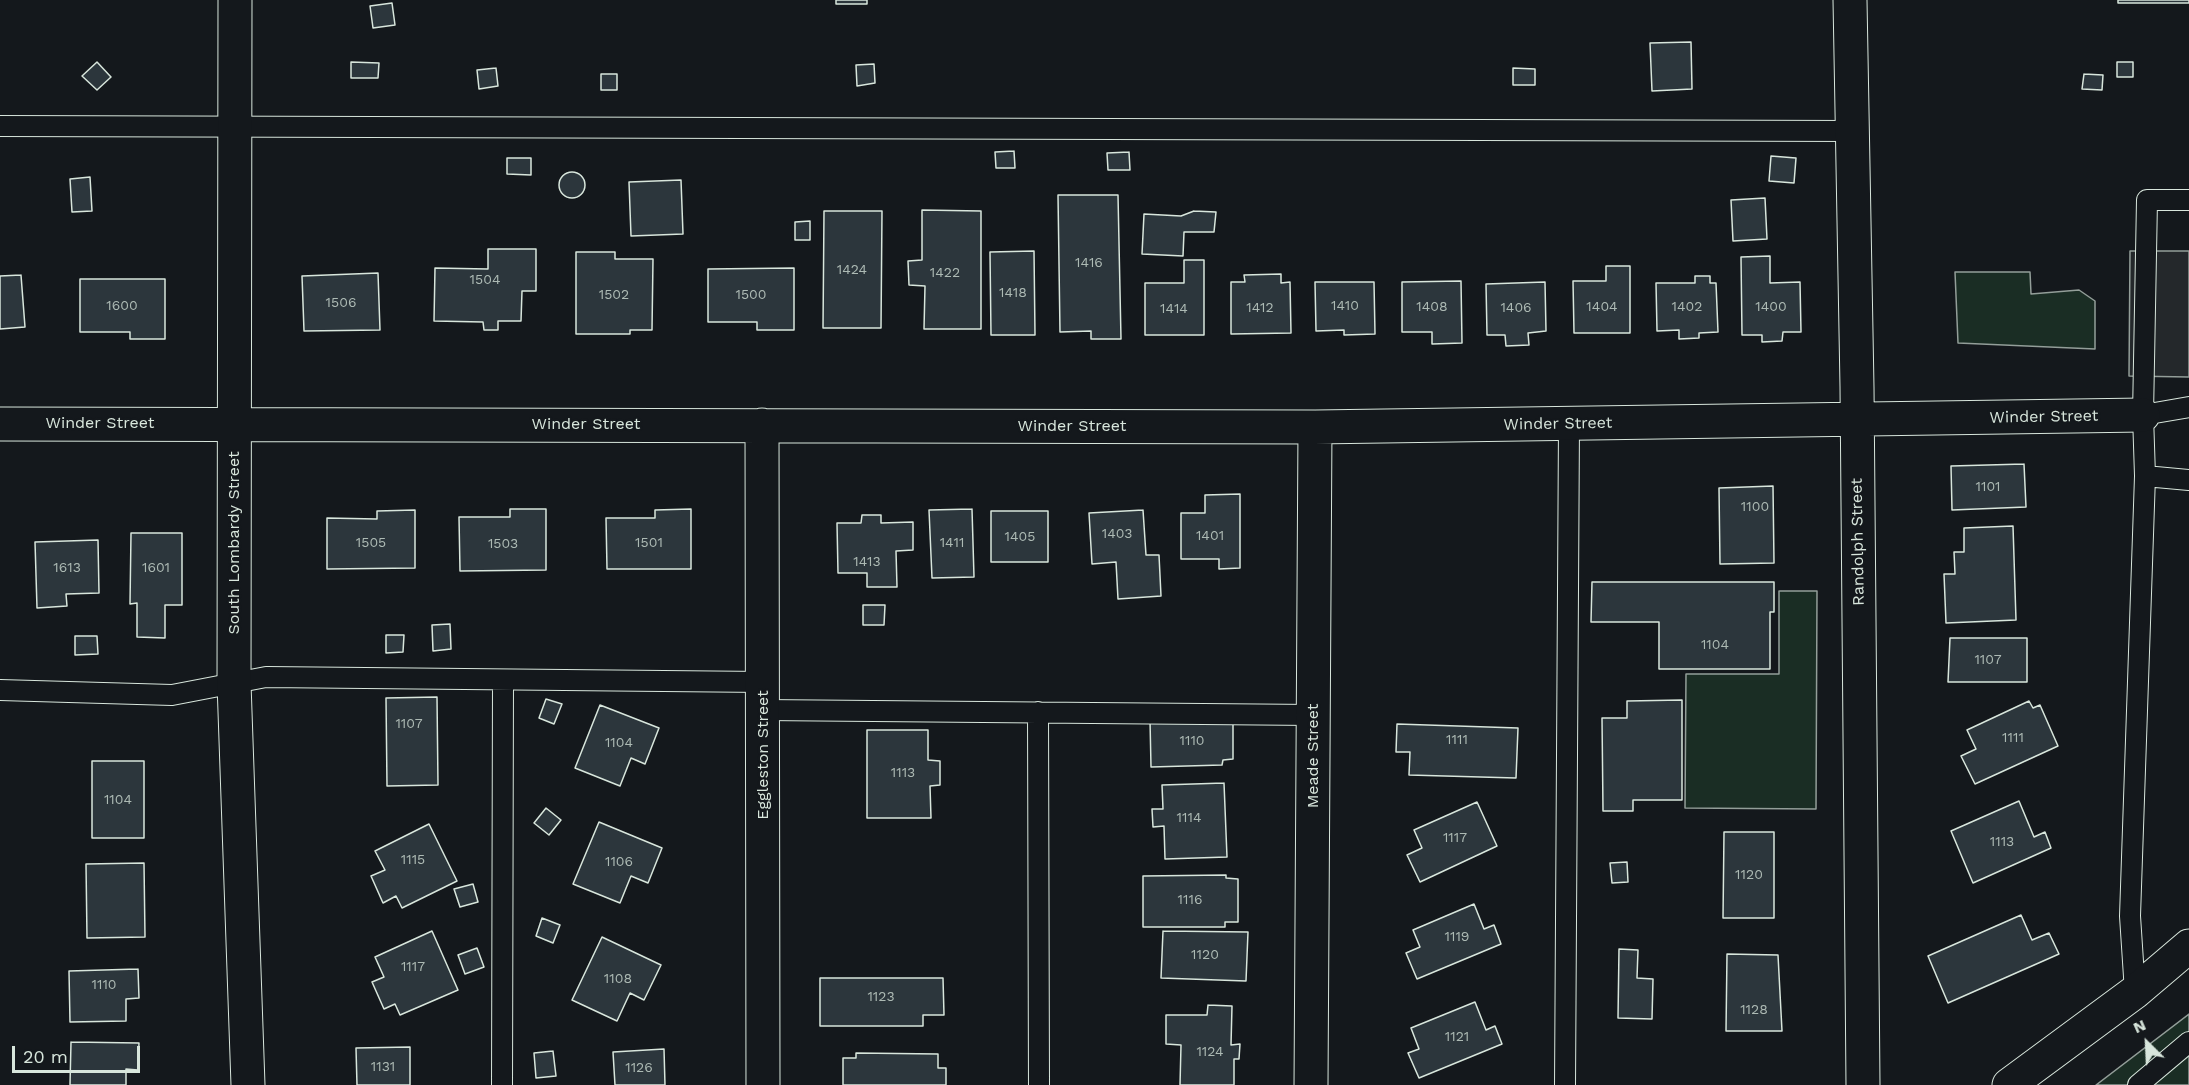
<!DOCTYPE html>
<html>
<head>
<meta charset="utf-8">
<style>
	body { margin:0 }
	#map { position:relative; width:2189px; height:1085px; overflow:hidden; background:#14181c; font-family:"Work Sans",sans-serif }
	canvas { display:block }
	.north { position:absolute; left:2117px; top:1013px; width:60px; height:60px; -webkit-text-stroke:4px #14181c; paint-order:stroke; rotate:336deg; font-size:16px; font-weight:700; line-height:24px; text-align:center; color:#d8e6dc }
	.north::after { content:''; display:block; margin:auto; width:21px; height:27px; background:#d8e6dc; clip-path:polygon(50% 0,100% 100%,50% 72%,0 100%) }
	.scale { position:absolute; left:12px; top:1046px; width:128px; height:27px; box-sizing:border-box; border:3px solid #d8e6dc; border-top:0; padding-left:8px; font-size:18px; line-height:21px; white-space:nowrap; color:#d8e6dc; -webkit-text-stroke:4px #14181c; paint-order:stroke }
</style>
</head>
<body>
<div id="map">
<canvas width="2189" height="1085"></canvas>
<div class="north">N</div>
<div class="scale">20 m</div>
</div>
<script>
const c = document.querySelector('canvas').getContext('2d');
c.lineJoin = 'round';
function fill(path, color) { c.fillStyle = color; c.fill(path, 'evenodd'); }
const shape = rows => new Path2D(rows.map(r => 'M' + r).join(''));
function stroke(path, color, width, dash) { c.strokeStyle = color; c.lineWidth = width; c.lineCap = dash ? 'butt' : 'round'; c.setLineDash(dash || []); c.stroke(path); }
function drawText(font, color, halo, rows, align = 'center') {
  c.font = font + ' "Work Sans",sans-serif'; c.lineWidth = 4.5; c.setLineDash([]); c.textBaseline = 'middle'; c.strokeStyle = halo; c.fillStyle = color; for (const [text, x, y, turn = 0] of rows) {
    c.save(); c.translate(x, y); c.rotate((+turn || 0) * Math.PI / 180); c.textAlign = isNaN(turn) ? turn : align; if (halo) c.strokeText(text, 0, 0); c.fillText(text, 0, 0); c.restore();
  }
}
const green = shape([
	[1955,272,2030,272,2031,294,2079,290,2095,301,2095,349,1958,343,1955,272],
	[1779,591,1817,591,1816,809,1685,808,1686,674,1779,674,1779,591],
	[2189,1014,2189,1085,2096,1085,2189,1014]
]);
fill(green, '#1a2d24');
stroke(green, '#939e99', 1.5);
const parking = shape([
	[2130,251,2189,251,2189,377,2129,376,2130,251]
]);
fill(parking, '#24282b');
stroke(parking, '#939e99', 1.5);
const building = shape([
	[836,0,867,0,867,4,836,4,836,0],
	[2118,0,2189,0,2189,3,2118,3,2118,0],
	[392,3,395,25,373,28,370,6,392,3],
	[1691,42,1692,89,1652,91,1650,43,1691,42],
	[97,62,111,77,97,90,82,76,97,62],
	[351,62,379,63,378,78,351,78,351,62],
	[2117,62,2133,62,2133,77,2117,77,2117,62],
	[874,64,875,83,857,86,856,65,874,64],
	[496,68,498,86,479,89,477,70,496,68],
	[1513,68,1535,69,1535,85,1513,85,1513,68],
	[601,74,617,74,617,90,601,90,601,74],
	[2084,74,2103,75,2102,90,2082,89,2084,74],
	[1014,151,1015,168,996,168,995,152,1014,151],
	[1129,152,1130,170,1108,170,1107,153,1129,152],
	[1771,156,1796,158,1794,183,1769,181,1771,156],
	[507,158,531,158,531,175,507,174,507,158],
	'559 185a13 13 0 1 1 26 0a13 13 0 1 1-26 0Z',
	[90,177,92,211,72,212,70,179,90,177],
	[681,180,683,234,631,236,629,182,681,180],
	[1058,195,1118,195,1121,339,1091,339,1091,331,1060,332,1058,195],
	[1765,198,1767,239,1733,241,1731,200,1765,198],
	[922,210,981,211,981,329,924,329,925,286,909,285,908,261,922,260,922,210],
	[824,211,882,211,881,328,823,328,824,211],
	[1194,211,1216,212,1214,232,1184,232,1183,256,1142,254,1144,214,1181,216,1194,211],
	[810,221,810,240,795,240,795,222,810,221],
	[488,249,536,249,536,291,522,291,521,321,498,321,498,330,484,330,483,322,434,321,435,268,488,269,488,249],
	[1034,251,1035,335,991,335,990,252,1034,251],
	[576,252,615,252,615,259,653,259,652,330,630,330,630,334,576,334,576,252],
	[1770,256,1770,283,1800,282,1801,332,1783,332,1782,341,1762,342,1762,335,1742,335,1741,257,1770,256],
	[1184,260,1204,260,1204,335,1145,335,1145,283,1184,283,1184,260],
	[1606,266,1630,266,1630,333,1574,333,1573,281,1606,281,1606,266],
	[794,268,794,330,757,330,757,322,708,322,708,269,794,268],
	[378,273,380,330,304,331,302,276,378,273],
	[1281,274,1281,283,1290,282,1291,333,1231,334,1231,282,1245,282,1244,275,1281,274],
	[21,275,25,327,0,329,0,276,21,275],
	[1695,276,1710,276,1710,283,1716,283,1718,332,1699,333,1699,338,1679,339,1679,330,1657,331,1656,283,1695,283,1695,276],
	[80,279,165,279,165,339,130,339,130,332,80,332,80,279],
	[1461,281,1462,343,1432,344,1432,332,1402,332,1402,282,1461,281],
	[1315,282,1374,282,1375,334,1344,335,1344,330,1316,331,1315,282],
	[1545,282,1546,331,1528,333,1529,345,1506,346,1505,335,1487,335,1486,284,1545,282],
	[2024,464,2026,507,1952,510,1951,466,2024,464],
	[1773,486,1774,563,1720,564,1719,488,1773,486],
	[1240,494,1240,568,1219,569,1219,559,1181,559,1181,513,1205,513,1205,495,1240,494],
	[510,509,546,509,546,570,460,571,459,517,510,517,510,509],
	[691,509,691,569,607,569,606,518,655,518,655,510,691,509],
	[972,509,974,577,932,578,929,510,972,509],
	[415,510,415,568,327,569,327,518,377,519,377,511,415,510],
	[1143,510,1146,555,1159,555,1161,596,1118,599,1116,562,1092,564,1089,513,1143,510],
	[991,511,1048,511,1048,562,991,562,991,511],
	[862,515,881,515,881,523,913,522,913,550,896,551,897,587,867,587,867,573,838,573,837,523,861,523,862,515],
	[2013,526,2016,620,1946,623,1944,574,1955,574,1954,552,1964,552,1964,528,2013,526],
	[131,533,182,533,182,605,165,605,165,638,137,637,137,603,130,604,131,533],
	[98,540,99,593,66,594,67,606,37,608,35,542,98,540],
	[1592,582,1774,582,1774,612,1770,612,1770,669,1659,669,1659,622,1591,622,1592,582],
	[863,605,885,605,884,625,863,625,863,605],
	[450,624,451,649,433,651,432,625,450,624],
	[386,635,404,635,403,652,386,653,386,635],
	[75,636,97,636,98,654,75,655,75,636],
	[1950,638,2027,638,2027,682,1948,682,1950,638],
	[437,697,438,785,387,786,386,698,437,697],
	[546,699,562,704,554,724,539,718,546,699],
	[1682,700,1682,800,1633,800,1633,811,1603,811,1602,718,1627,718,1627,701,1682,700],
	[2029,701,2033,708,2040,705,2058,746,1975,784,1961,756,1976,749,1967,730,2029,701],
	[600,705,659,728,645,764,631,758,620,786,575,768,600,705],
	[1150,720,1233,723,1233,759,1223,760,1222,765,1151,767,1150,720],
	[1397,724,1518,728,1516,778,1409,775,1410,752,1396,752,1397,724],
	[867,730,928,730,928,760,940,761,940,785,930,786,931,818,867,818,867,730],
	[92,761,144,761,144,838,92,838,92,761],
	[1224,783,1227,857,1165,859,1164,826,1153,827,1152,809,1163,809,1162,785,1224,783],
	[2019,801,2034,837,2045,832,2051,848,1973,883,1951,831,2019,801],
	[1477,802,1497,846,1420,882,1407,855,1422,848,1414,830,1477,802],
	[546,808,561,820,549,835,534,823,546,808],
	[599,822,662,848,648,883,631,876,620,903,573,884,599,822],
	[429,824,457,881,402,908,396,896,383,903,371,876,385,870,375,851,429,824],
	[1724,832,1774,832,1774,918,1723,918,1724,832],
	[1627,862,1628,882,1612,883,1610,863,1627,862],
	[144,863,145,937,87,938,86,864,144,863],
	[1226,875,1226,878,1238,879,1238,922,1225,922,1225,927,1143,927,1143,876,1226,875],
	[473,884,478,902,460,907,454,889,473,884],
	[1474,904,1484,929,1494,925,1501,944,1417,979,1406,953,1420,947,1413,930,1474,904],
	[2021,915,2032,940,2049,933,2059,954,1948,1003,1928,956,2021,915],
	[542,918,560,925,553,943,536,936,542,918],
	[432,931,458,990,400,1015,395,1004,384,1009,372,982,384,977,375,957,432,931],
	[1163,931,1248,932,1246,981,1161,978,1163,931],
	[602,937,661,965,644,1000,630,993,617,1021,572,1000,602,937],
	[477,948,484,967,465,974,458,955,477,948],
	[1619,949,1638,950,1637,978,1653,979,1652,1019,1618,1018,1619,949],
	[1727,954,1778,955,1782,1031,1726,1031,1727,954],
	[138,969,139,998,126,999,126,1021,70,1022,69,971,138,969],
	[820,978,943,978,944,1015,923,1015,923,1026,820,1026,820,978],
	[1475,1002,1486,1030,1495,1026,1502,1044,1419,1078,1408,1053,1419,1049,1411,1028,1475,1002],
	[1208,1005,1232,1006,1231,1045,1240,1044,1239,1059,1234,1059,1234,1085,1180,1085,1181,1045,1166,1044,1166,1015,1207,1015,1208,1005],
	[71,1042,139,1043,138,1070,126,1069,126,1085,70,1085,71,1042],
	[410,1047,410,1085,357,1085,356,1048,410,1047],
	[664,1049,665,1085,615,1085,613,1052,664,1049],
	[553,1051,556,1076,536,1078,534,1053,553,1051],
	[856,1053,938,1054,938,1068,946,1068,946,1085,843,1085,843,1058,856,1058,856,1053]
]);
fill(building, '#2c363c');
stroke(building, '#d8e6dc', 1.5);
const lane = shape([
	[0,126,1852,131],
	[2143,415,2189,407],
	[2145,476,2189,480],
	[0,690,172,695,266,677,763,682],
	[763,710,1313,715],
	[1038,712,1039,1085],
	[2135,992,2130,916,2145,476,2143,415,2147,200,2189,200],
	[502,1085,503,680],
	[1565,1085,1569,424],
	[2138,1085,2189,1042]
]);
const street = shape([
	[235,0,234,683,248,1085],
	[1850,0,1857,387,1863,1085],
	[0,424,1315,427,2143,415],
	[762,425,763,1085],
	[1311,1085,1315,427]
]);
const secondary = shape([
	[2009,1085,2135,992,2189,946]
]);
stroke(lane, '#d8e6dc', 22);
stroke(street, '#d8e6dc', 35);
stroke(secondary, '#d8e6dc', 35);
stroke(lane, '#14181c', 20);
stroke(street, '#14181c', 33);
stroke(secondary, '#14181c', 33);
drawText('14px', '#adbab4', null, [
	["1416",1089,263],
	["1424",852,270],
	["1422",945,273],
	["1504",485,280],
	["1418",1013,293],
	["1502",614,295],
	["1500",751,295],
	["1506",341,303],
	["1600",122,306],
	["1410",1345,306],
	["1408",1432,307],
	["1404",1602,307],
	["1402",1687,307],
	["1400",1771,307],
	["1412",1260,308],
	["1406",1516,308],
	["1414",1174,309],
	["1101",1988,487],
	["1100",1755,507],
	["1403",1117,534],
	["1401",1210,536],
	["1405",1020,537],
	["1505",371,543],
	["1501",649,543],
	["1411",952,543],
	["1503",503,544],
	["1413",867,562],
	["1613",67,568],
	["1601",156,568],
	["1104",1715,645],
	["1107",1988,660],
	["1107",409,724],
	["1111",2013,738],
	["1111",1457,740],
	["1110",1192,741],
	["1104",619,743],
	["1113",903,773],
	["1104",118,800],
	["1114",1189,818],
	["1117",1455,838],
	["1113",2002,842],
	["1115",413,860],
	["1106",619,862],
	["1120",1749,875],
	["1116",1190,900],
	["1119",1457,937],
	["1120",1205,955],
	["1117",413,967],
	["1108",618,979],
	["1110",104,985],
	["1123",881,997],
	["1128",1754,1010],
	["1121",1457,1037],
	["1124",1210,1052],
	["1131",383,1067],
	["1126",639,1068]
]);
drawText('16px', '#d8e6dc', '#14181c', [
	["Winder Street",2044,417,-1],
	["Winder Street",100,423],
	["Winder Street",586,424],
	["Winder Street",1558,424,-1],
	["Winder Street",1072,426],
	["Randolph Street",1858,542,-91],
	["South Lombardy Street",234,543,-90],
	["Eggleston Street",763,755,-90],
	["Meade Street",1313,756,-90]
]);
</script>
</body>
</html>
